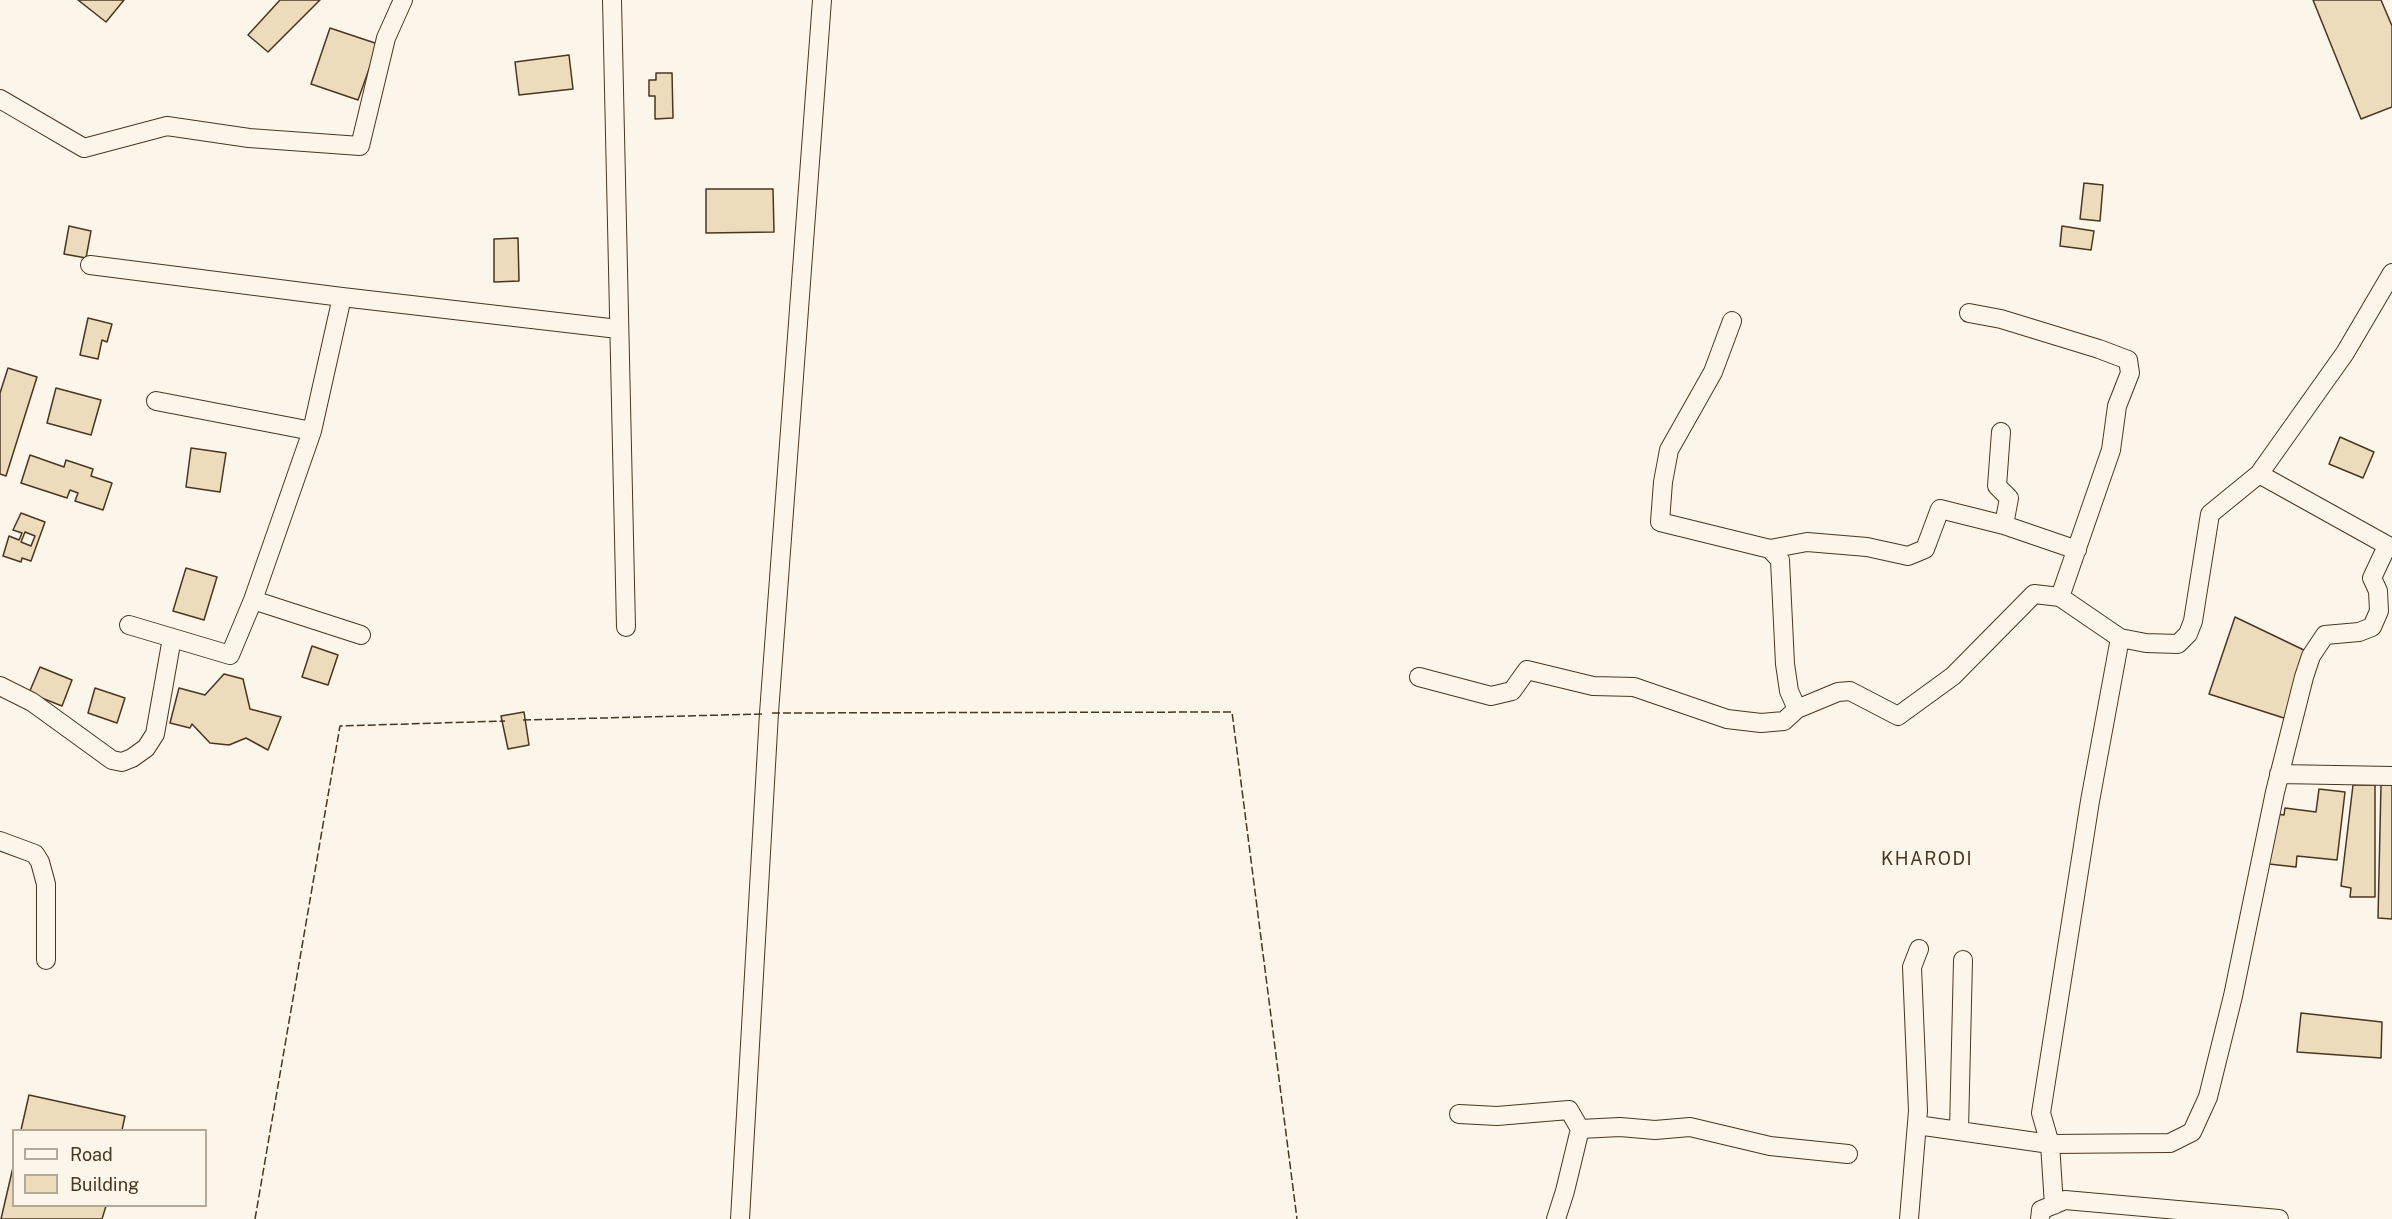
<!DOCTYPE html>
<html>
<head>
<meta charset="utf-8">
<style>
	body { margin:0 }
	#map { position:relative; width:2392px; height:1219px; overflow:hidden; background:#fbf6e9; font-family:"Public Sans",sans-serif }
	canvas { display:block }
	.legend { position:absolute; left:12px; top:1129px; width:195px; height:78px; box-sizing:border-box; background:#fbf6e9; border:2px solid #b4a999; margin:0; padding:8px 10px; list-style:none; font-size:18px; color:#4a3520 }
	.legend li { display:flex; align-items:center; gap:12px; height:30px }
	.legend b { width:30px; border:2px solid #b4a999 }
</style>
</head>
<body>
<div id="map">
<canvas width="2392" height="1219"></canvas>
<ul class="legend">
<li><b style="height:8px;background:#fbf6e9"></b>Road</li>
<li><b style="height:16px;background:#ecdcbc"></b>Building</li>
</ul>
</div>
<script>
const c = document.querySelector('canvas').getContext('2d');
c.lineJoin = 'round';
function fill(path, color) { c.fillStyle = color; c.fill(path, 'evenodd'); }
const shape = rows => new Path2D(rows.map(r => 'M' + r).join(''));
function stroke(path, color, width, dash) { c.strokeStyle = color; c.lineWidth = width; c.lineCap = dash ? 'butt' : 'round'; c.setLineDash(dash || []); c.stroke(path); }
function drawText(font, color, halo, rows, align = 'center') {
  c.font = font + ' "Public Sans",sans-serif'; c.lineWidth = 4.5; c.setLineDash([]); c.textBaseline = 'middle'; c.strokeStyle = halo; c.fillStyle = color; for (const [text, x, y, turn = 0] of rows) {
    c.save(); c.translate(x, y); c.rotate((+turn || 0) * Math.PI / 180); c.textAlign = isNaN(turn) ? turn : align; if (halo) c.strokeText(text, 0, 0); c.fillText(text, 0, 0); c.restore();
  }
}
const building = shape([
	[78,0,124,0,106,22,78,0],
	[280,0,320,0,268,52,248,35,280,0],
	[2313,0,2381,0,2392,26,2392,107,2361,119,2313,0],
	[330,28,378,44,358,100,311,84,330,28],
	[569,55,573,89,519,95,515,62,569,55],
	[656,73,672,73,673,118,655,119,655,96,649,96,649,80,656,80,656,73],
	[2084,183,2103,185,2100,221,2080,219,2084,183],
	[706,189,773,189,774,232,706,233,706,189],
	[69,226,91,231,86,258,64,254,69,226],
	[2062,226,2094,231,2091,250,2060,246,2062,226],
	[518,238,519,281,494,282,494,239,518,238],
	[88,318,112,324,107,342,102,340,98,359,80,355,88,318],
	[8,368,37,377,6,476,0,474,0,393,8,368],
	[56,388,101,400,91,435,47,423,56,388],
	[2340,437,2374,452,2363,478,2329,464,2340,437],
	[191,448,226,453,220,492,186,487,191,448],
	[30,455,64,467,66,460,93,469,91,476,112,483,103,510,75,501,78,493,70,490,67,498,21,483,30,455],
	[21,513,45,522,31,561,22,558,21,562,3,556,9,536,19,540,22,533,13,530,21,513],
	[25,532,35,536,31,546,21,542,25,532],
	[186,568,217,577,204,620,173,611,186,568],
	[2235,617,2308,652,2287,719,2209,694,2235,617],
	[312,646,338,655,328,685,302,677,312,646],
	[40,667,72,680,62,706,29,693,40,667],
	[224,674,243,679,250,709,281,717,268,750,246,738,229,745,210,743,192,724,190,728,170,723,179,688,205,695,224,674],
	[95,688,125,698,117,723,88,713,95,688],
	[524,712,529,745,508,749,501,716,524,712],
	[2353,785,2375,785,2375,897,2350,897,2351,888,2341,886,2353,785],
	[2381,785,2392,785,2392,919,2378,918,2381,785],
	[2319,789,2345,792,2337,860,2297,856,2296,867,2269,864,2276,814,2284,815,2285,808,2316,812,2319,789],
	[2301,1013,2382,1022,2381,1058,2297,1052,2301,1013],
	[29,1095,125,1116,122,1130,21,1130,29,1095],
	[14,1163,14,1206,106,1206,102,1219,1,1219,14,1163]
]);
fill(building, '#ecdcbc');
stroke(building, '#4a3520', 1.5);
const minor = shape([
	[612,0,626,627],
	[0,99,84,148,167,126,249,138,360,146,386,38,403,0],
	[90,265,342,297,618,329],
	[1969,313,2001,319,2099,349,2128,360,2130,373,2117,406,2111,450,2060,597],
	[156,401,312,431],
	[2001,432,1997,486,2009,498,2004,525,2077,550],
	[2259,474,2345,353,2392,273],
	[1770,549,1807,542,1867,547,1908,556,1925,549,1940,509,2004,525],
	[253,600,361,635],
	[129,625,230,655,253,600,312,431,342,297],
	[1419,677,1491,696,1512,691,1527,670,1593,686,1634,687,1727,719,1761,723,1784,721,1797,709,1789,691,1785,664,1780,560,1770,549,1660,522,1663,482,1669,450,1713,372,1732,321],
	[0,686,32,702,112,760,122,762,132,758,146,748,155,734,172,638],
	[1797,709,1838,692,1850,691,1898,716,1953,676,2034,594,2060,597,2120,638,2146,643,2178,644,2188,634,2193,621,2210,514,2259,474,2392,548],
	[2279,774,2392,776],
	[0,841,35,854,40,862,46,884,46,960],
	[1459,1114,1497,1116,1569,1110,1580,1129,1565,1191,1556,1219],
	[1917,1125,2050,1144,2041,1113,2090,801,2120,638],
	[1580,1129,1620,1127,1655,1130,1690,1127,1770,1146,1848,1154],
	[1959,1130,1963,960],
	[2054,1205,2050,1144,2170,1143,2192,1132,2208,1097,2233,996,2275,792,2304,677,2311,656,2325,635,2359,632,2372,627,2379,611,2378,591,2372,578,2387,546],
	[740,1219,769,713,822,0],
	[1909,1219,1918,1111,1912,967,1919,949],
	[2040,1219,2041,1210,2065,1200,2279,1219]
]);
stroke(minor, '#4a3520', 20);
stroke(minor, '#fbf6e9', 18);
stroke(shape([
	[772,713,1232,712,1297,1219],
	[523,720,763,714],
	[255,1219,340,726,505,721]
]), '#4a3520', 1.5, [8, 3]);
c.letterSpacing = '1.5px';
drawText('18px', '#4a3520', '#fbf6e9', [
	["KHARODI",1927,859]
]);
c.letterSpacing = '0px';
</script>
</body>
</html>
